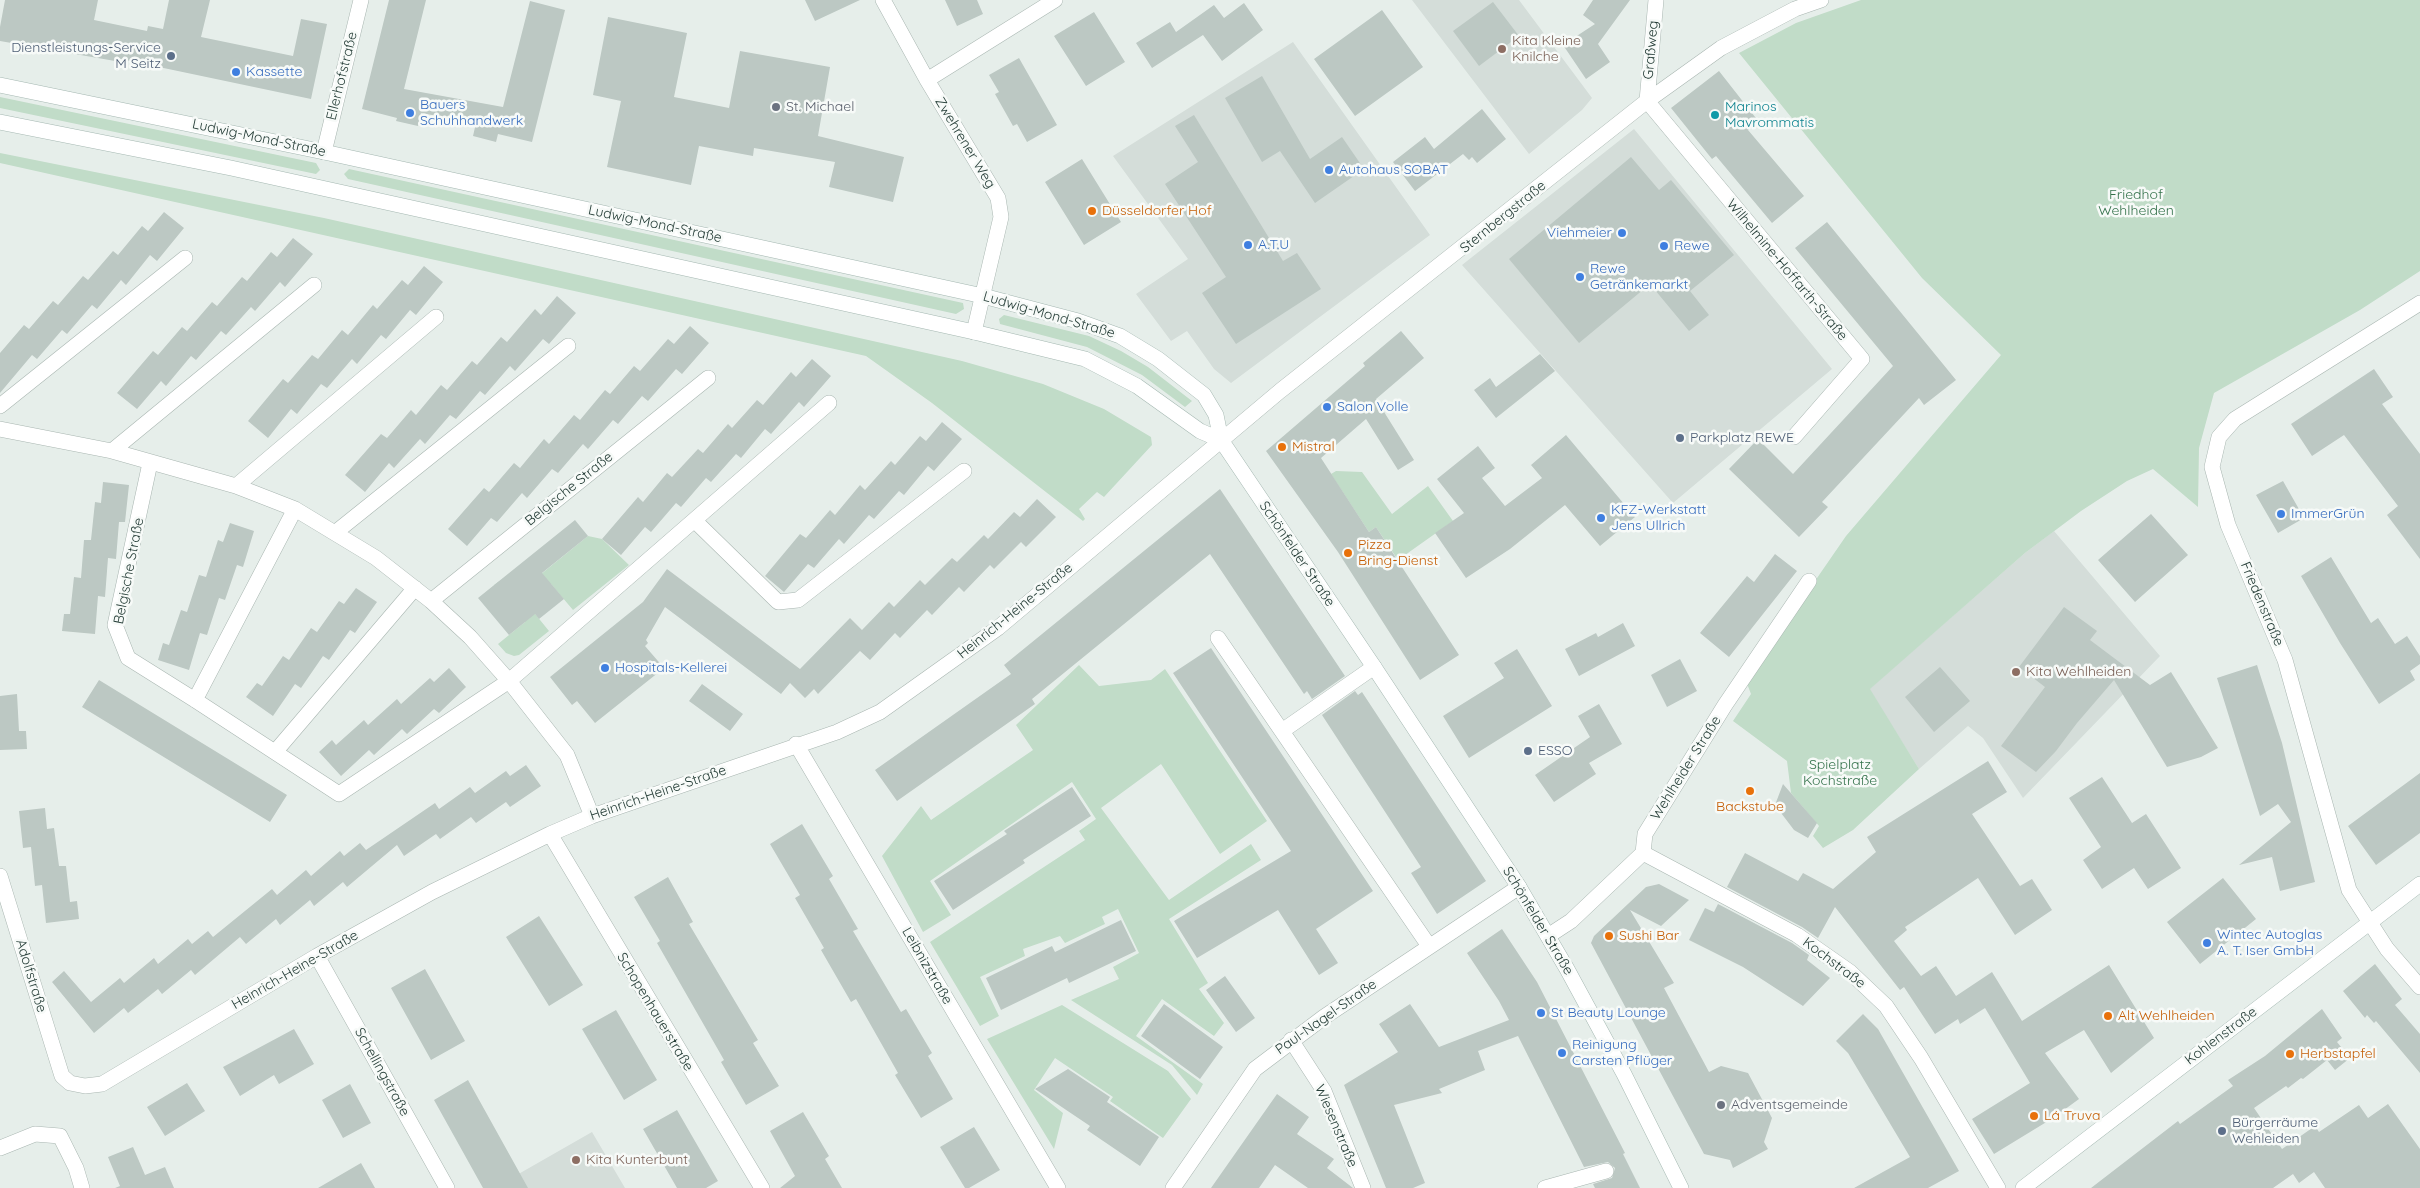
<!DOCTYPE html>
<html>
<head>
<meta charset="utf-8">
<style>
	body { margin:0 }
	canvas { display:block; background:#e6eeea }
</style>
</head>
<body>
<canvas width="2420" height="1188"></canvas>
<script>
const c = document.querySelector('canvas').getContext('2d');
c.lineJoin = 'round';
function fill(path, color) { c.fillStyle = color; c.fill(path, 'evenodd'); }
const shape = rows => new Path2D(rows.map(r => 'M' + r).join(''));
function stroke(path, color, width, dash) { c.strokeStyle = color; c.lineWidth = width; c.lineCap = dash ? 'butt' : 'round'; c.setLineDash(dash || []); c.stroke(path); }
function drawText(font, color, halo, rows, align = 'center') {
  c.font = font + ' Quicksand,sans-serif'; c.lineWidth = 5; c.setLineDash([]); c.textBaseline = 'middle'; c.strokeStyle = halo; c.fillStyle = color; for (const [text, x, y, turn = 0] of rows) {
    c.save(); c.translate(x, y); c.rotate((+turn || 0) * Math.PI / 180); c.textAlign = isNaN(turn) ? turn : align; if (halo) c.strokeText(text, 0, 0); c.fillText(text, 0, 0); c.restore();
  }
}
fill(shape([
	[1412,0,1519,0,1592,98,1582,110,1529,154],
	[1293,42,1430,235,1231,383,1214,369,1187,331,1171,341,1136,294,1188,259,1113,156],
	[1634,129,1832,369,1673,503,1462,265],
	[2054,531,2160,656,2023,798,1983,738,1968,726,1919,769,1869,689,2025,553],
	[592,1132,625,1188,494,1188]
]), '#d4ddd9');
fill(shape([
	[1861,0,2420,0,2420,271,2360,310,2214,393,2199,448,2198,507,2153,469,2127,481,2081,511,2025,553,1870,689,1919,769,1853,830,1823,848,1813,836,1819,826,1791,793,1787,761,1733,721,1751,694,1746,681,1846,536,2001,355,1922,278,1739,53,1796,23],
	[0,97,316,163,320,170,316,174,0,108],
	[0,153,324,218,962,361,1043,384,1104,409,1151,437,1152,445,1104,497,1097,492,1079,509,1085,519,1083,521,932,403,866,356,0,163],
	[349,169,963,303,964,309,956,314,348,179,344,174],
	[1004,315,1089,336,1121,351,1148,367,1192,401,1185,407,1142,375,1087,347,1000,324,999,319],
	[1336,471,1362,472,1392,514,1428,486,1453,521,1398,560,1376,527,1369,532,1331,474],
	[588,536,602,539,629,565,573,610,551,584,527,604,549,631,519,655,514,656,506,653,498,644,525,622,494,585,501,580,514,596],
	[1079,665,1099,686,1151,680,1165,669,1267,821,1220,854,1161,764,1101,808,1169,900,1251,844,1261,860,1169,919,1208,983,1199,989,1224,1023,1214,1036,1162,999,1136,1036,1203,1084,1197,1095,1172,1065,1071,1000,1119,979,1113,967,1139,953,1118,909,1102,917,1105,924,1065,943,1060,936,1023,949,1025,956,980,977,999,1016,980,1026,930,942,1085,840,1079,831,1096,819,1072,782,930,881,951,915,923,932,882,856,921,806,931,820,1033,750,1016,725],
	[1062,1005,1168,1071,1191,1099,1163,1138,1110,1101,1113,1097,1055,1058,1034,1090,1063,1113,1054,1149,987,1039]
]), '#c1dcc8');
fill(shape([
	[5,0,98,0,94,20,147,31,148,26,163,29,169,0,210,0,201,37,293,56,301,19,327,24,311,99,116,58,115,61,0,41,0,27],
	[389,0,426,0,404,89,503,107,530,1,565,10,532,142,498,134,496,142,473,136,476,123,421,113,418,126,396,121,397,118,362,109],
	[805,0,860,0,815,21],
	[945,0,977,0,983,14,957,26],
	[1593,0,1630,0,1598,44,1610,62,1586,79,1563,45,1595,24,1583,15],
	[1493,2,1519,36,1479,66,1453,31],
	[1244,3,1263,30,1222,61,1203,35,1152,68,1136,43,1170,22,1176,32,1214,5,1224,18],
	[1382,10,1423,67,1355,116,1314,59],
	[1094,12,1125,62,1086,86,1054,36],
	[608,17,687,33,674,97,729,108,740,51,830,67,818,136,904,157,893,202,829,187,835,162,754,148,753,156,699,146,691,185,607,167,621,101,593,95],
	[1019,58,1057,125,1027,142,1017,124,1013,126,995,94,999,92,989,75],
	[1719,71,1759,122,1748,130,1804,196,1772,223,1716,156,1712,159,1671,108],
	[1262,76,1310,159,1342,137,1364,169,1315,203,1280,151,1262,162,1225,98],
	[1482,109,1506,139,1477,163,1472,157,1469,160,1463,154,1415,191,1393,162,1425,137,1434,149],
	[1194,115,1283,261,1297,253,1321,289,1236,344,1202,293,1226,277,1165,184,1198,162,1175,126],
	[1631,157,1659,190,1671,180,1734,255,1690,291,1709,315,1689,331,1650,284,1579,343,1509,259],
	[1082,159,1121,222,1084,245,1045,182],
	[164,212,184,228,157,261,150,255,126,285,121,280,97,309,92,305,67,334,62,330,37,359,32,355,0,393,0,353,24,325,29,329,53,301,58,305,83,276,88,280,113,251,118,255,142,226,148,231],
	[1827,222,1956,380,1924,405,1919,398,1822,502,1828,507,1799,537,1729,469,1758,439,1793,474,1893,366,1795,248],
	[293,238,313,254,285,287,280,282,255,311,251,307,226,335,221,331,196,360,191,356,166,386,161,381,137,409,117,393,153,351,158,355,182,327,187,331,212,302,217,306,242,277,247,281,271,252,277,257],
	[424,266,443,282,416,315,410,310,386,339,381,335,357,364,352,359,327,388,321,384,297,414,291,409,268,438,248,421,283,379,288,383,312,355,318,359,342,330,348,335,373,305,377,309,402,280,408,285],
	[557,296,576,313,549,344,543,339,515,371,510,366,485,395,480,391,456,419,450,415,425,444,420,439,394,468,389,463,365,492,345,475,381,434,387,438,411,410,416,415,441,385,447,390,472,361,477,365,501,337,507,342,535,309,541,315],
	[690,326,709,343,682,374,676,369,648,401,642,396,618,424,613,420,588,449,583,444,558,473,552,469,527,498,522,493,497,522,491,518,467,546,448,529,484,488,489,492,514,463,520,468,544,439,549,444,574,415,580,420,605,390,610,394,634,366,640,371,668,339,674,344],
	[1401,331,1424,358,1376,399,1414,460,1398,470,1366,419,1321,458,1369,532,1376,527,1459,655,1420,680,1338,552,1266,451,1365,366,1363,363],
	[1540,354,1555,371,1496,418,1474,390,1490,378,1496,387],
	[812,359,831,376,804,407,799,402,771,434,765,429,741,458,736,454,711,482,706,478,681,507,676,503,651,532,645,527,621,555,602,539,638,497,643,502,667,473,672,477,698,449,703,453,728,424,732,428,757,400,763,405,791,372,796,377],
	[2374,369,2393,397,2382,404,2420,454,2420,559,2387,515,2398,506,2344,435,2312,456,2291,424],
	[942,422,962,439,934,471,928,466,904,495,899,491,874,519,869,515,844,544,839,539,814,568,808,564,784,592,765,576,800,534,806,538,830,510,835,515,860,485,865,490,891,461,895,465,920,436,926,441],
	[1566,435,1635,517,1600,546,1565,505,1510,549,1466,578,1435,533,1464,513,1437,479,1478,446,1495,468,1482,478,1505,506,1542,478,1531,465],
	[2283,481,2304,518,2278,533,2256,495],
	[103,482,129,485,125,522,119,522,116,559,108,558,105,597,98,596,95,634,62,631,64,614,70,614,74,577,81,578,84,540,91,540,95,502,101,503],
	[1220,489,1345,676,1312,699,1307,691,1304,694,1210,554,1032,699,1035,704,897,801,875,770,1011,674,1004,665],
	[1037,499,1056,517,1026,547,1021,542,994,569,990,565,964,592,959,587,932,615,927,610,900,638,895,633,870,660,860,651,818,694,814,689,805,698,790,683,781,694,665,607,646,640,648,643,645,646,664,668,595,723,577,701,572,705,550,677,643,602,667,569,800,669,850,618,862,630,889,602,894,607,920,580,925,585,952,558,957,562,984,535,988,539,1014,512,1020,517],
	[2151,514,2188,555,2135,602,2098,560],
	[575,520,588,536,542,573,564,599,539,619,535,614,509,635,478,598],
	[230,523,254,531,243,567,237,565,225,600,219,598,207,635,200,633,189,670,158,660,163,643,169,645,181,610,187,612,199,575,206,577,218,540,223,542],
	[1775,554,1797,571,1729,657,1700,633,1747,576,1754,582],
	[2331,557,2371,623,2378,618,2395,644,2407,636,2420,656,2420,664,2410,671,2415,680,2379,704,2340,643,2301,576],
	[356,588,377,602,355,633,350,630,329,660,323,656,301,688,295,684,273,716,246,697,257,683,262,686,283,656,289,660,311,628,317,632,339,601,344,604],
	[2064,607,2097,631,2090,640,2150,685,2171,672,2218,748,2201,757,2167,767,2114,680,2077,723,2056,751,2036,772,2001,746,2045,687,2019,667],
	[1623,623,1635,646,1579,676,1565,649,1596,633,1598,637],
	[1211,648,1373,891,1316,929,1338,963,1319,975,1278,910,1197,958,1174,921,1291,851,1173,673],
	[1517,649,1552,706,1469,758,1443,716,1504,678,1494,663],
	[1680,659,1697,691,1667,707,1651,675],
	[2257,665,2282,743,2315,882,2280,891,2272,857,2239,865,2291,822,2278,804,2260,816,2217,678],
	[1940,667,1970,701,1934,732,1905,697],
	[449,668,466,687,439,713,434,709,407,734,402,729,374,755,369,750,341,776,319,752,332,740,336,745,364,720,368,725,397,699,401,704,430,678,434,682],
	[99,680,287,795,270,822,82,707],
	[702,684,743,714,730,731,689,701],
	[1355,691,1358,695,1362,692,1486,881,1437,914,1411,873,1421,867,1322,715],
	[17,694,19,731,26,731,27,749,0,750,0,696],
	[1599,704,1622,744,1589,763,1596,774,1554,802,1535,775,1590,737,1578,716],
	[1988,761,2007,792,1972,814,2020,886,2032,879,2052,910,2015,935,1978,878,1905,927,1907,930,1894,941,1921,976,1936,966,1956,996,1992,972,2022,1021,2109,965,2154,1038,2111,1073,2084,1030,2045,1053,2079,1099,2053,1118,1994,1154,1972,1119,2030,1083,1985,1008,1960,1024,1958,1019,1935,1034,1904,987,1900,990,1835,907,1818,938,1802,927,1727,887,1745,853,1798,881,1803,873,1833,889,1876,852,1867,837],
	[526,765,541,786,510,807,506,802,476,823,471,817,440,839,436,834,404,856,397,845,347,887,343,882,314,906,310,900,280,925,276,919,246,944,240,937,195,975,191,970,162,994,158,989,128,1013,124,1008,94,1033,52,982,64,971,91,1002,120,978,124,983,154,958,158,964,188,939,192,944,208,931,213,937,272,889,277,895,306,870,311,876,340,851,344,856,360,843,366,850,435,803,439,809,470,787,475,793,506,771,510,776],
	[2420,773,2420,833,2376,865,2348,826],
	[2102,777,2132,823,2146,814,2181,868,2148,889,2134,868,2102,889,2083,860,2101,847,2069,798],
	[1783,784,1817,823,1808,838,1794,830,1775,805],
	[1072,787,1091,816,1023,860,1025,863,953,910,934,881,1007,834,1004,831],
	[45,808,47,829,54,828,59,866,66,866,70,902,77,901,79,919,46,923,42,885,35,886,31,847,23,848,19,811],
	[802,824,833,876,829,879,858,929,853,931,901,1012,906,1009,932,1053,928,1056,953,1099,921,1118,895,1075,898,1073,856,999,851,1002,821,950,824,948,795,898,800,895,770,844],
	[668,877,693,922,689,924,758,1040,753,1043,779,1086,746,1105,721,1062,724,1060,657,943,660,941,634,897],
	[2223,878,2256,919,2200,964,2167,922],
	[1659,884,1689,900,1661,926,1630,910,1674,983,1664,988,1709,1072,1721,1066,1748,1073,1772,1118,1764,1142,1768,1149,1733,1168,1730,1160,1704,1154,1591,943,1594,936,1646,887],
	[1718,904,1792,943,1809,955,1807,960,1830,978,1803,1006,1743,967,1689,940,1705,908,1714,912],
	[539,916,583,985,549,1006,506,937],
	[1121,920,1136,951,1069,983,1067,978,1001,1010,986,978,1052,946,1055,952],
	[1502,929,1537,982,1625,1153,1623,1154,1640,1188,1595,1188,1593,1184,1612,1178,1615,1168,1608,1162,1584,1167,1518,1036,1478,1051,1485,1070,1439,1089,1442,1093,1394,1105,1425,1183,1413,1188,1386,1188,1344,1085,1398,1052,1379,1024,1410,1004,1439,1047,1509,1020,1499,1001,1467,953],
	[2375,964,2402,999,2395,1005,2420,1034,2420,1073,2376,1021,2374,1023,2367,1015,2365,1018,2343,991],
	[425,969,465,1041,431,1060,391,988],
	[1225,976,1255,1018,1236,1032,1206,990],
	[1164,1004,1223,1047,1200,1079,1141,1036],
	[2322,1009,2342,1038,2337,1042,2350,1058,2335,1070,2327,1060,2303,1079,2301,1078,2288,1088,2286,1086,2254,1108,2282,1149,2315,1126,2319,1132,2359,1105,2368,1118,2388,1104,2420,1149,2420,1188,2325,1188,2314,1172,2299,1183,2293,1174,2273,1188,2091,1188,2178,1121,2180,1124,2233,1086,2228,1080,2265,1056],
	[616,1010,657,1080,624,1100,582,1029],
	[1863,1014,1878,1029,1959,1171,1928,1188,1854,1188,1910,1157,1848,1053,1836,1041],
	[294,1029,314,1064,279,1084,274,1075,240,1096,223,1067],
	[1068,1069,1110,1097,1107,1102,1159,1137,1140,1166,1087,1130,1090,1126,1035,1089],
	[468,1080,528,1188,483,1188,434,1100],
	[187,1083,205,1111,165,1136,147,1107],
	[350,1084,371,1123,343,1138,322,1100],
	[1277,1094,1309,1117,1297,1134,1334,1159,1327,1168,1353,1188,1308,1188,1275,1165,1259,1188,1211,1188],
	[677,1110,718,1181,706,1188,677,1188,643,1129],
	[803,1112,829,1156,825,1159,842,1188,780,1188,795,1176,770,1131],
	[974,1127,1000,1170,969,1188,965,1188,940,1147],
	[133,1147,145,1175,165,1167,174,1188,115,1188,120,1186,108,1157],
	[361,1163,375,1188,318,1188]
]), '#bcc8c3');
const street = shape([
	[883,0,927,80,998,198,1001,217,974,332],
	[927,80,1055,0],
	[1647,101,1862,359,1794,437],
	[1647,101,1656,0],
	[324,152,361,0],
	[2420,303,2235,419,2219,437,2212,467,2228,525,2285,660,2349,890,2387,949,2420,987],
	[0,406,185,258],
	[0,429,112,451,236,486,295,509,376,558,431,601,470,637,509,681,567,755,592,816],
	[112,451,314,285],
	[150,463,115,625,128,658,195,700,339,794,509,681,829,403],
	[236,486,436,317],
	[695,521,778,602,798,600,964,471],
	[336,532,568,346],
	[431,601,708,378],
	[1218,638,1429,946],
	[195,700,295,509],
	[1282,731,1374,667],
	[796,744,1058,1188],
	[275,752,415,588],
	[550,834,762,1188],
	[1643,853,1797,935,1850,972,1886,1006,1921,1058,1998,1188],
	[0,876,62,1076,70,1083,85,1086,102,1084,317,956,432,892,550,834,592,816,837,732,880,712,998,628,1280,391,1647,101,1721,48,1795,9,1821,0],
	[1548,936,1571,921,1643,853,1645,834,1725,705,1809,581],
	[317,956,447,1188],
	[1291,1040,1324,1091,1363,1188],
	[0,1148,35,1134,60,1136,76,1168,82,1188],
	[1173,1188,1255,1069,1324,1017,1519,887],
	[1545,1188,1606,1171]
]);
const secondary = shape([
	[0,85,324,152,983,296,1078,321,1120,336,1158,359,1204,395,1216,415,1221,440,1374,667,1519,887,1567,969,1624,1074,1681,1188],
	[0,122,231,168,974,332,1085,359,1137,386,1200,431,1221,440],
	[2023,1188,2420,884]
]);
stroke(street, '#a9b6b1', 16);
stroke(secondary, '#a5b8b2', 16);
stroke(street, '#fff', 15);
stroke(secondary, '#fff', 15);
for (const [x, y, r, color] of [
	[1502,49,5,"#8d6e63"],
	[171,56,5,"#5c6f8a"],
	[236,72,5,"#3f7fe0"],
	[776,107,5,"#6b7280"],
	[410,113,5,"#3f7fe0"],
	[1715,115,5,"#0f9aa8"],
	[1329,170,5,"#3f7fe0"],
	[1092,211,5,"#e8710a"],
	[1622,233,5,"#3f7fe0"],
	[1248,245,5,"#3f7fe0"],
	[1664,246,5,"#3f7fe0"],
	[1580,277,5,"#3f7fe0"],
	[1327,407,5,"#3f7fe0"],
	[1680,438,5,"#5c6f8a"],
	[1282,447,5,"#e8710a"],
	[2281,514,5,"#3f7fe0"],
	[1601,518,5,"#3f7fe0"],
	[1348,553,5,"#e8710a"],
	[605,668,5,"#3f7fe0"],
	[2016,672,5,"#8d6e63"],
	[1528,751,5,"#5c6f8a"],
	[1750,791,5,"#e8710a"],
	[1609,936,5,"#e8710a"],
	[2207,943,5,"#3f7fe0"],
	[1541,1013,5,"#3f7fe0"],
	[2108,1016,5,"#e8710a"],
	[1562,1053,5,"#3f7fe0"],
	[2290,1054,5,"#e8710a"],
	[1721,1105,5,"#6b7280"],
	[2034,1116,5,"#e8710a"],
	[2222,1131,5,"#5c6f8a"],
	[576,1160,5,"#8d6e63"]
]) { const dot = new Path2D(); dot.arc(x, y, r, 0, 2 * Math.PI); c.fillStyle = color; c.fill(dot); stroke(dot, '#f7faf8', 2); }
drawText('14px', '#785e54', '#f7faf8', [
	["Kita Kleine",1512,41],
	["Knilche",1512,57],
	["Kita Wehlheiden",2026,672],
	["Kita Kunterbunt",586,1160]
], 'left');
drawText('14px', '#4e5e75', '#f7faf8', [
	["Dienstleistungs-Service",161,48,"right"],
	["M Seitz",161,64,"right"],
	["Parkplatz REWE",1690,438],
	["ESSO",1538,751],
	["Bürgerräume",2232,1123],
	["Wehleiden",2232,1139]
], 'left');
drawText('14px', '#263e38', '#f7faf8', [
	["Graßweg",1651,50,-85],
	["Ellerhofstraße",342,76,-76],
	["Ludwig-Mond-Straße",259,138,12],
	["Zwehrener Weg",965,143,59],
	["Sternbergstraße",1503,217,-39],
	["Ludwig-Mond-Straße",655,224,12],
	["Wilhelmine-Hoffarth-Straße",1787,270,50],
	["Ludwig-Mond-Straße",1049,315,16],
	["Belgische Straße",569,489,-39],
	["Schönfelder Straße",1297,554,56],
	["Belgische Straße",129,571,-79],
	["Friedenstraße",2262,604,67],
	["Heinrich-Heine-Straße",1015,611,-39],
	["Wehlheider Straße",1686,768,-58],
	["Heinrich-Heine-Straße",658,793,-19],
	["Schönfelder Straße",1538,921,59],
	["Kochstraße",1834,963,37],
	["Leibnizstraße",927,966,60],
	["Heinrich-Heine-Straße",295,970,-30],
	["Adolfstraße",31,976,73],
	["Schopenhauerstraße",655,1012,59],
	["Paul-Nagel-Straße",1326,1017,-35],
	["Kohlenstraße",2221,1036,-37],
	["Schellingstraße",382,1072,61],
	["Wiesenstraße",1336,1126,67]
]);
drawText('14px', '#366cbe', '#f7faf8', [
	["Kassette",246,72],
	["Bauers",420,105],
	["Schuhhandwerk",420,121],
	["Autohaus SOBAT",1339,170],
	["Viehmeier",1612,233,"right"],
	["A.T.U",1258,245],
	["Rewe",1674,246],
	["Rewe",1590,269],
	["Getränkemarkt",1590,285],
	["Salon Volle",1337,407],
	["KFZ-Werkstatt",1611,510],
	["Jens Ullrich",1611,526],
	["ImmerGrün",2291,514],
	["Hospitals-Kellerei",615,668],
	["Wintec Autoglas",2217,935],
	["A. T. Iser GmbH",2217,951],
	["St Beauty Lounge",1551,1013],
	["Reinigung",1572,1045],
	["Carsten Pflüger",1572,1061]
], 'left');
drawText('14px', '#5b616d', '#f7faf8', [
	["St. Michael",786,107],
	["Adventsgemeinde",1731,1105]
], 'left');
drawText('14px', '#0d838f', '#f7faf8', [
	["Marinos",1725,107],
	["Mavrommatis",1725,123]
], 'left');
drawText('14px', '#34724b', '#f7faf8', [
	["Friedhof",2136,195],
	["Wehlheiden",2136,211],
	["Spielplatz",1840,765],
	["Kochstraße",1840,781]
]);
drawText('14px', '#c56008', '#f7faf8', [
	["Düsseldorfer Hof",1102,211],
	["Mistral",1292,447],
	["Pizza",1358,545],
	["Bring-Dienst",1358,561],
	["Backstube",1750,807,"center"],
	["Sushi Bar",1619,936],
	["Alt Wehlheiden",2118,1016],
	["Herbstapfel",2300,1054],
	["Lá Truva",2044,1116]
], 'left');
</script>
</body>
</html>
